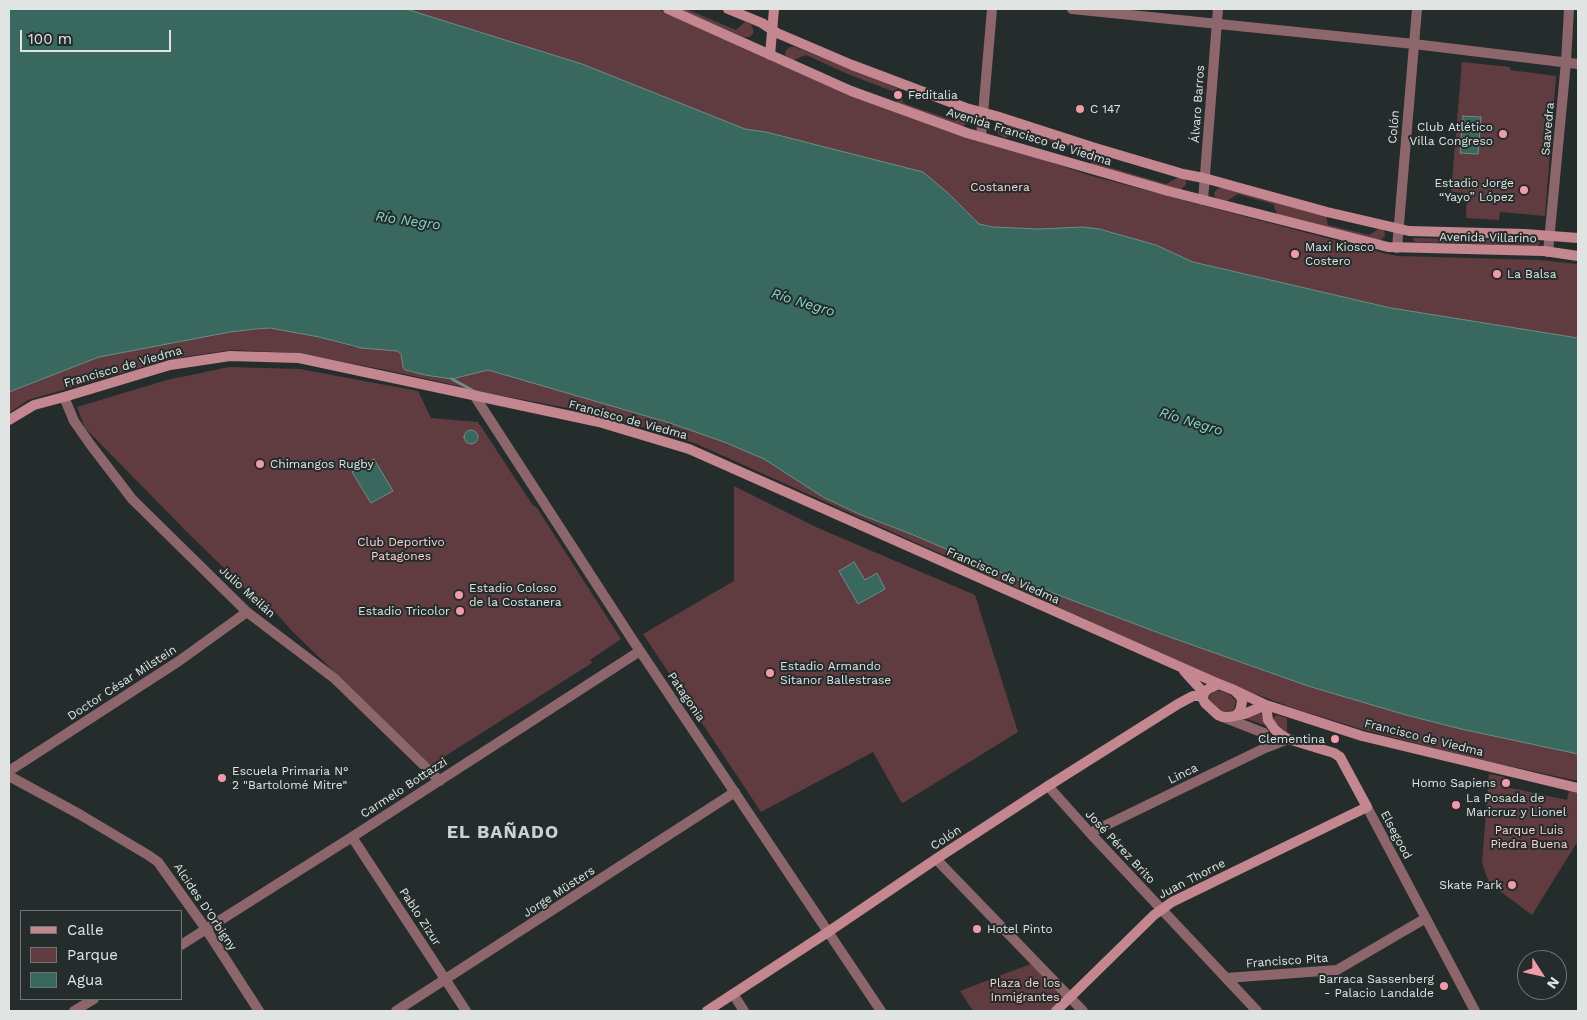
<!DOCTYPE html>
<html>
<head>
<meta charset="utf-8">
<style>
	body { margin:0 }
	#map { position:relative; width:1587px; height:1020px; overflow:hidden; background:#242d2b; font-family:"Work Sans",sans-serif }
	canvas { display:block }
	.frame { position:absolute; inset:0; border:10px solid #e0e5e4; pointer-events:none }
	.legend { position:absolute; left:20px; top:910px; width:162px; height:90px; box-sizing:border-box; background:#242d2b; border:1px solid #6f7775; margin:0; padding:6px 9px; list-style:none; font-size:15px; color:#e0e5e4 }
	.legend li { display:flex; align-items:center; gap:10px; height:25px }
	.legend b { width:25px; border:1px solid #6f7775 }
	.north { position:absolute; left:1517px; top:950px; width:50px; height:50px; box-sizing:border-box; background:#242d2b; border:1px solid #6f7775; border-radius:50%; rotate:125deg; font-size:14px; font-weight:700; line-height:20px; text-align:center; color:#e0e5e4 }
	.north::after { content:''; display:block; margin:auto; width:18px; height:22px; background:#f39aa8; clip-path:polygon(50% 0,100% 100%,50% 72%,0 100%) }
	.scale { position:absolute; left:20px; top:30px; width:151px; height:22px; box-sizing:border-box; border:2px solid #e0e5e4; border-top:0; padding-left:6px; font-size:15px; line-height:18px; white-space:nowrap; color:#e0e5e4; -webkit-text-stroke:4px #242d2b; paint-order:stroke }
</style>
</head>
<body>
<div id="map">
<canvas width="1587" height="1020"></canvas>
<div class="frame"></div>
<ul class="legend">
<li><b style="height:6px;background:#c4868f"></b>Calle</li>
<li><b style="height:14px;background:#603c41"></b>Parque</li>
<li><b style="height:14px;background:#39685f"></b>Agua</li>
</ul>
<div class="north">N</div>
<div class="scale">100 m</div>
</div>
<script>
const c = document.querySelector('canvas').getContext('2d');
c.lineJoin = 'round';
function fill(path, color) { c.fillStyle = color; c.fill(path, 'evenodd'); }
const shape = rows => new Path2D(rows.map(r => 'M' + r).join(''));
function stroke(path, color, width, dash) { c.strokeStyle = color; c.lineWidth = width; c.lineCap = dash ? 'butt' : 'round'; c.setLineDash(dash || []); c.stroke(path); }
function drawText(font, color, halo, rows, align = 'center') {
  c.font = font + ' "Work Sans",sans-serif'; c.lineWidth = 4; c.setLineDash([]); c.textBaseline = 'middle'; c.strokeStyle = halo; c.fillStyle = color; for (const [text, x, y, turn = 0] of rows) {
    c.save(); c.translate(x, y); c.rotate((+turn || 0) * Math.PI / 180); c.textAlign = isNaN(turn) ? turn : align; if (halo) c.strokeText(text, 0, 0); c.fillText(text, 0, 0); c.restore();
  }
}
fill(shape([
	[259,9,658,9,850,96,1092,176,1383,253,1398,256,1539,260,1578,264,1578,338,1391,308,1193,262,1156,245,1149,243,1069,229,1039,229,993,227,979,224,766,132,745,129],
	[678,9,686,9,736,30,745,22,751,24,753,29,753,34,749,37,744,37],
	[790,47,795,47,902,90,903,103,955,121,961,112,965,113,968,117,967,122,963,126,958,126,897,104,895,92,850,75,806,55,792,61,788,59,785,55,786,50],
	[1462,62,1510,67,1510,70,1556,76,1545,216,1500,212,1499,220,1466,218,1467,193,1451,192],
	[1006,125,1093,152,1095,163,1166,184,1179,177,1183,178,1186,181,1186,185,1180,190,1092,165,1090,153,1019,132,1005,138,998,134,998,129,1002,126],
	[1222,187,1326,216,1328,225,1369,235,1380,228,1384,230,1385,236,1380,241,1278,216,1273,204,1238,194,1225,202,1217,200,1215,197,1214,193,1217,189],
	[1414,238,1538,241,1540,243,1537,246,1416,242,1413,240],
	[270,328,319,337,353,347,397,351,401,354,403,367,409,372,452,379,488,370,670,423,724,442,764,459,823,497,859,514,911,534,1021,581,1167,636,1308,686,1406,715,1461,729,1578,754,1578,781,1473,758,1361,729,1296,709,1234,686,697,444,600,414,472,390,459,386,386,370,296,353,231,350,170,359,28,400,9,413,9,392,99,357,230,332],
	[229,367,300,369,418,391,431,418,478,422,532,504,537,508,621,639,590,660,592,663,431,765,292,631,275,612,271,614,186,531,85,428,77,407,167,380],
	[734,486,818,528,975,595,1018,732,903,803,901,802,873,752,761,812,643,634,734,581],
	[1215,691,1221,691,1229,694,1236,701,1234,709,1227,713,1219,711,1209,700,1210,695],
	[1261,713,1267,726,1244,718],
	[1276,715,1287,718,1287,733,1275,724,1273,718],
	[1489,774,1504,777,1502,786,1567,800,1569,791,1578,793,1578,845,1576,844,1532,915,1489,883,1482,863],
	[1033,963,1062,996,1062,1000,1053,1011,973,1011,960,991]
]), '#603c41');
const water = shape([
	[9,9,406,9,582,64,745,129,766,132,923,172,948,193,979,224,993,227,1039,229,1083,227,1099,229,1156,245,1193,262,1391,308,1578,338,1578,754,1461,729,1406,715,1308,686,1167,636,1021,581,911,534,859,514,823,497,764,459,724,442,670,423,488,370,452,379,425,375,405,370,403,367,401,354,397,351,361,348,319,337,270,328,256,329,230,332,99,357,9,392,9,9],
	[1463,116,1481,117,1478,154,1460,153,1463,116],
	'464 437a7 7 0 1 1 14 0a7 7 0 1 1-14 0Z',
	[374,459,393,491,371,503,352,472,374,459],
	[854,562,865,580,877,573,885,589,858,604,839,571,854,562]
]);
fill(water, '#39685f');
stroke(water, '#6b8e87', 1);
stroke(shape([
	[452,379,472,390]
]), '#6b8e87', 3);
stroke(shape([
	[1072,9,1414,44,1578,64],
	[981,137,992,9],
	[1203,200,1218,9],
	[1397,248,1417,9],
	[1548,252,1566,62,1569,9],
	[474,395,632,639,881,1011],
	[64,397,74,421,90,444,132,499,247,612,334,678,440,781],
	[1223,717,1264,733,1267,742,1265,748],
	[9,771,179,661,247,612],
	[9,776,79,814,148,855,158,862,206,929,259,1011],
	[1048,786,1090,833,1257,1011],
	[1367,807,1475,1011],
	[1090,833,1265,748,1288,739],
	[352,837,466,1011],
	[936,859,1083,1011],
	[181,945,352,837,640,651],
	[1226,978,1337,970,1426,918],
	[733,994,744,1011],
	[74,1011,94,999],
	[396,1011,735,792]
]), '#8d666b', 10);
stroke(shape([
	[668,9,851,91,967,133,1168,191,1388,247,1544,251,1578,256],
	[728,9,762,23,777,33,852,65,966,108,996,116,1092,147,1183,174,1204,178,1327,212,1409,231,1525,234,1578,238],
	[770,55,774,9],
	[9,420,34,405,64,397,170,365,230,356,299,358,599,422,689,449,1219,684],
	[1184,671,1204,693],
	[1234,690,1266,705,1362,736,1578,788],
	[1236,715,1240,711,1242,702,1241,697,1234,690,1219,684,1208,689,1204,693,1203,699,1205,703,1218,715,1223,717,1229,717,1244,714,1266,705],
	[707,1011,828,932,936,859,1048,786,1178,704,1193,696,1203,696],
	[1056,1011,1154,915,1172,902,1367,807,1340,757,1334,753,1288,739,1280,734,1275,730,1268,720,1266,705]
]), '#c4868f', 10);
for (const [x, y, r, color] of [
	[898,95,5,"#f39aa8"],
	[1080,109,5,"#f39aa8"],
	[1503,134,5,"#f39aa8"],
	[1524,190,5,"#f39aa8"],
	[1295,254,5,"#f39aa8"],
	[1497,274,5,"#f39aa8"],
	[260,464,5,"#f39aa8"],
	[459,595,5,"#f39aa8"],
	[460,611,5,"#f39aa8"],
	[770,673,5,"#f39aa8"],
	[1335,739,5,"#f39aa8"],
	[222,778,5,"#f39aa8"],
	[1506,783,5,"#f39aa8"],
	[1456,805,5,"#f39aa8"],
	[1512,885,5,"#f39aa8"],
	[977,929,5,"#f39aa8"],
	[1444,986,5,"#f39aa8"]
]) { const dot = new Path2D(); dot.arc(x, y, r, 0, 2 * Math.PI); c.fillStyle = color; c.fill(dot); stroke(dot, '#242d2b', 2); }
drawText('12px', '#e0e5e4', '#242d2b', [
	["Feditalia",908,95],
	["C 147",1090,109],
	["Club Atlético",1493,127,"right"],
	["Villa Congreso",1493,141,"right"],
	["Estadio Jorge",1514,183,"right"],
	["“Yayo” López",1514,197,"right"],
	["Maxi Kiosco",1305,247],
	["Costero",1305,261],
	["La Balsa",1507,274],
	["Chimangos Rugby",270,464],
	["Estadio Coloso",469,588],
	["de la Costanera",469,602],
	["Estadio Tricolor",450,611,"right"],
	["Estadio Armando",780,666],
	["Sitanor Ballestrase",780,680],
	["Clementina",1325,739,"right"],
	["Escuela Primaria N°",232,771],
	["2 \"Bartolomé Mitre\"",232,785],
	["Homo Sapiens",1496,783,"right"],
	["La Posada de",1466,798],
	["Maricruz y Lionel",1466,812],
	["Skate Park",1502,885,"right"],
	["Hotel Pinto",987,929],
	["Barraca Sassenberg",1434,979,"right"],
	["- Palacio Landalde",1434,993,"right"]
], 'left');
drawText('12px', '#e0e5e4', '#242d2b', [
	["Álvaro Barros",1198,104,-86],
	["Colón",1394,127,-85],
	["Saavedra",1548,129,-85],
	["Avenida Francisco de Viedma",1029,137,17],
	["Avenida Villarino",1488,238,1],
	["Francisco de Viedma",123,367,-16],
	["Francisco de Viedma",628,420,15],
	["Francisco de Viedma",1003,576,24],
	["Julio Meilán",247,592,42],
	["Doctor César Milstein",122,683,-33],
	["Patagonia",686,697,56],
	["Francisco de Viedma",1424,738,14],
	["Linca",1183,774,-26],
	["Carmelo Bottazzi",404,788,-33],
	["Elsegood",1396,835,62],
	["Colón",946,838,-33],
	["José Pérez Brito",1120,847,47],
	["Juan Thorne",1192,879,-27],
	["Jorge Müsters",559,892,-33],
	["Alcides D'Orbigny",205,907,56],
	["Pablo Zizur",420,917,57],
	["Francisco Pita",1287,961,-4]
]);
drawText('12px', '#fdd1d6', '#242d2b', [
	["Costanera",1000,187],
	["Club Deportivo",401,542],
	["Patagones",401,556],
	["Parque Luis",1529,830],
	["Piedra Buena",1529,844],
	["Plaza de los",1025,983],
	["Inmigrantes",1025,997]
]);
drawText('italic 14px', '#84d6c8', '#242d2b', [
	["Río Negro",408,221,8],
	["Río Negro",803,303,17],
	["Río Negro",1191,422,17]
]);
c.letterSpacing = '1px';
drawText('bold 18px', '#c8d3d1', '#242d2b', [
	["EL BAÑADO",503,833]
]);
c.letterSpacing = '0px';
</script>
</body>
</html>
